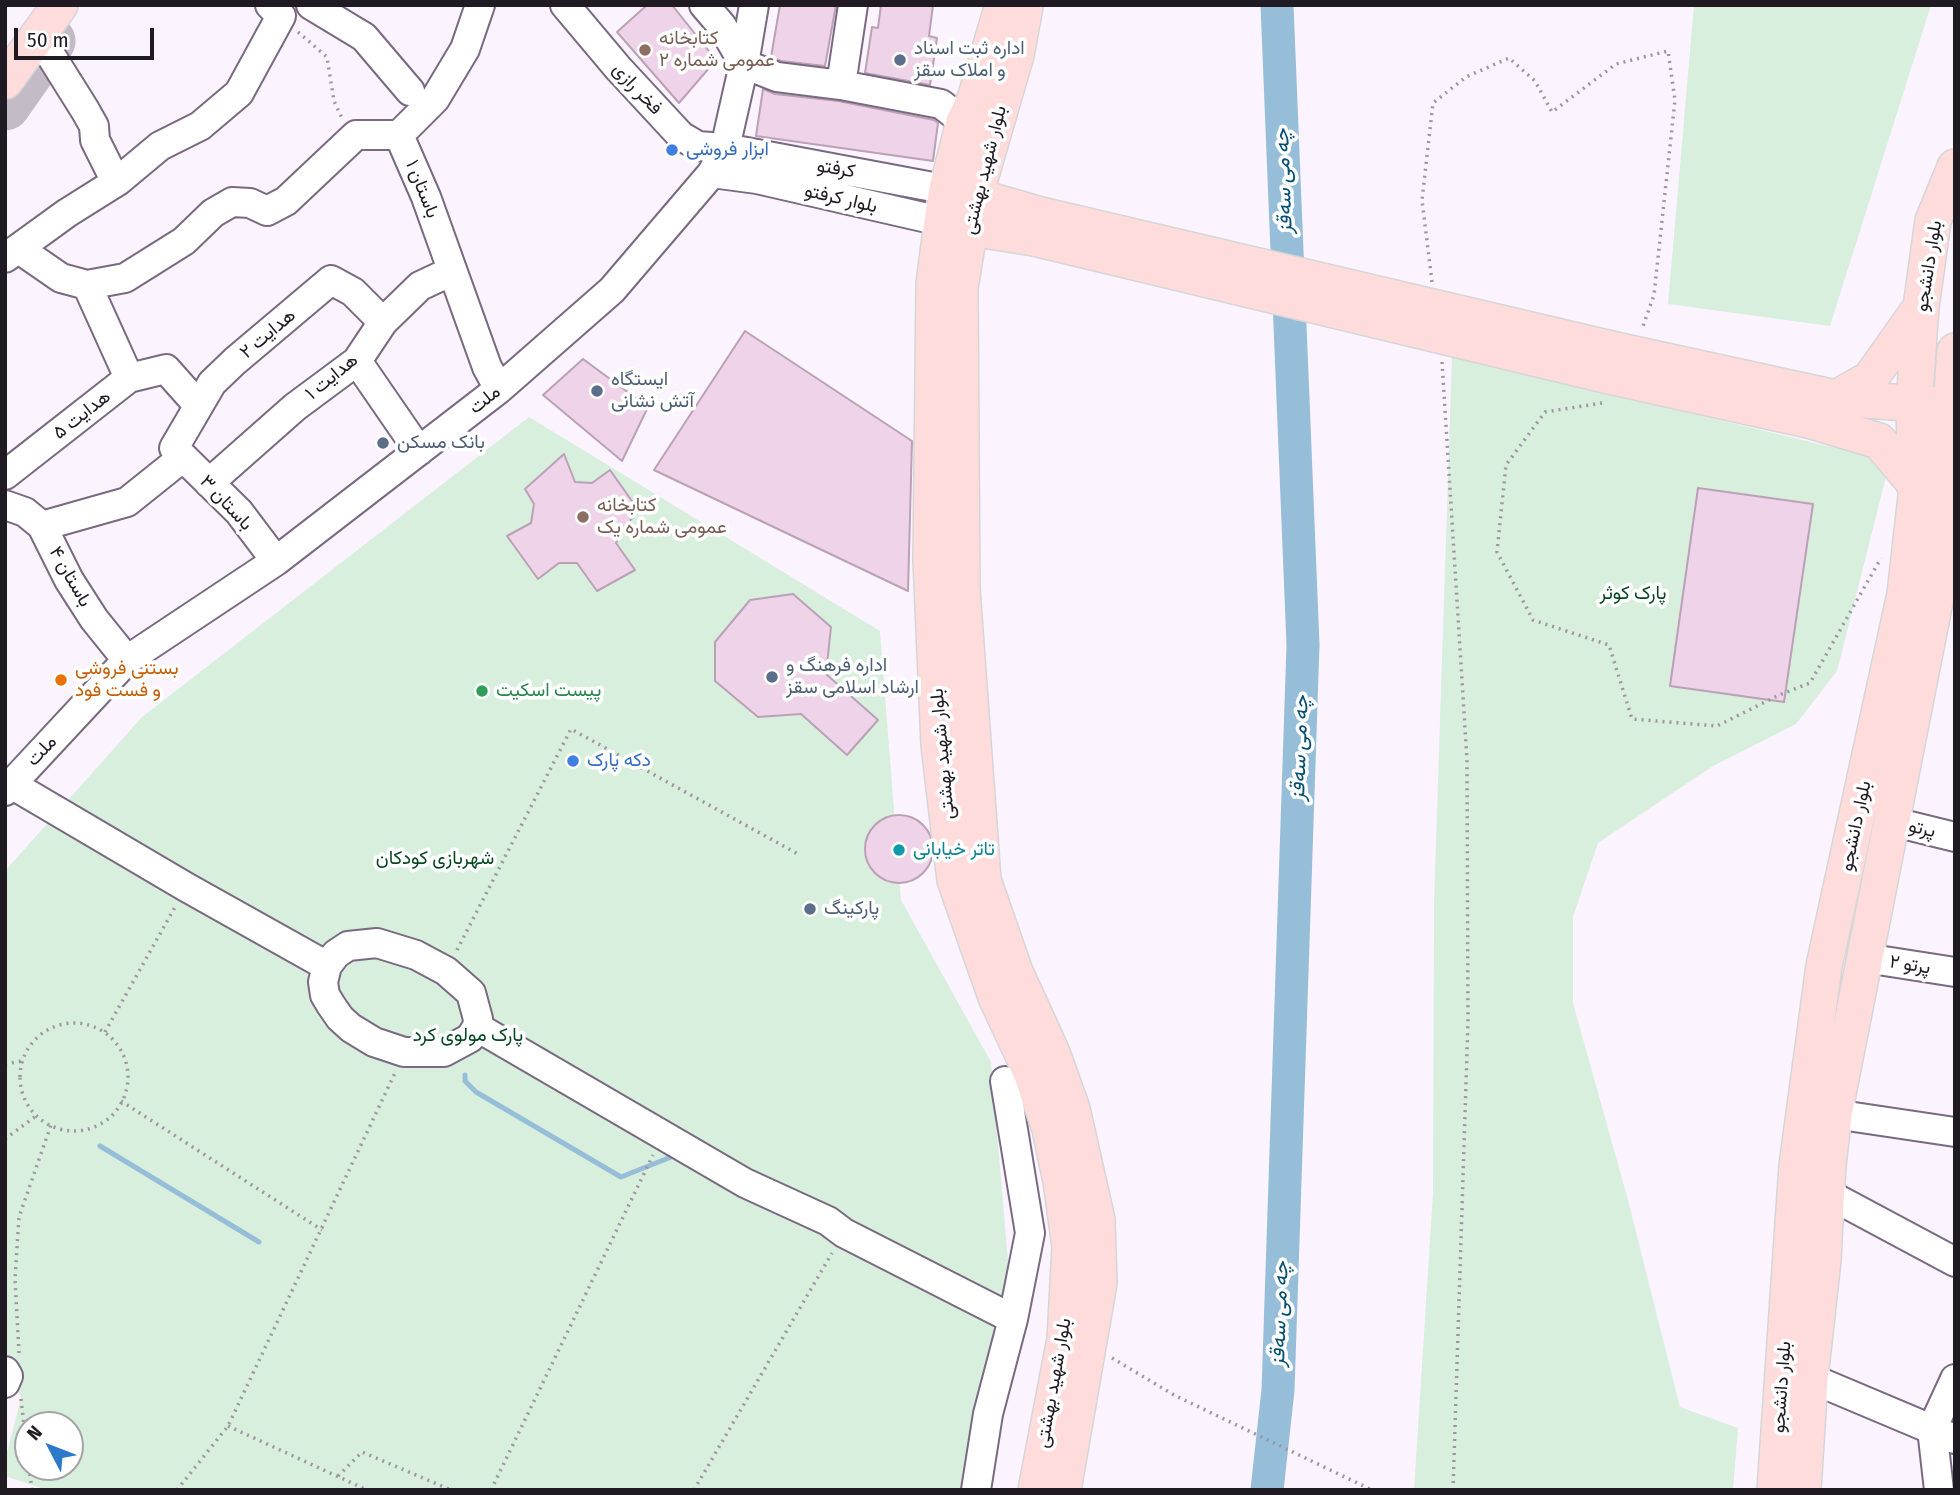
<!DOCTYPE html>
<html>
<head>
<meta charset="utf-8">
<style>
	body { margin:0 }
	#map { position:relative; width:1960px; height:1495px; overflow:hidden; background:#fbf4ff; font-family:"Fira Sans Condensed",sans-serif }
	canvas { display:block }
	.frame { position:absolute; inset:0; border:7px solid #201a23; pointer-events:none }
	.north { position:absolute; left:14px; top:1411px; width:70px; height:70px; box-sizing:border-box; background:#fff; border:2px solid #a6a3a7; border-radius:50%; rotate:312deg; font-size:19px; font-weight:700; line-height:28px; text-align:center; color:#201a23 }
	.north::after { content:''; display:block; margin:auto; width:24px; height:32px; background:#2b79c9; clip-path:polygon(50% 0,100% 100%,50% 72%,0 100%) }
	.scale { position:absolute; left:14px; top:28px; width:140px; height:32px; box-sizing:border-box; border:4px solid #201a23; border-top:0; padding-left:9px; font-size:21px; line-height:24px; white-space:nowrap; color:#201a23; -webkit-text-stroke:5px #fff; paint-order:stroke }
</style>
</head>
<body>
<div id="map">
<canvas width="1960" height="1495"></canvas>
<div class="frame"></div>
<div class="north">N</div>
<div class="scale">50 m</div>
</div>
<script>
const c = document.querySelector('canvas').getContext('2d');
c.lineJoin = 'round';
function fill(path, color) { c.fillStyle = color; c.fill(path, 'evenodd'); }
const shape = rows => new Path2D(rows.map(r => 'M' + r).join(''));
function stroke(path, color, width, dash) { c.strokeStyle = color; c.lineWidth = width; c.lineCap = dash ? 'butt' : 'round'; c.setLineDash(dash || []); c.stroke(path); }
function drawText(font, color, halo, rows, align = 'center') {
  c.font = font + ' "Fira Sans Condensed",Vazirmatn,sans-serif'; c.lineWidth = 7; c.setLineDash([]); c.textBaseline = 'middle'; c.strokeStyle = halo; c.fillStyle = color; for (const [text, x, y, turn = 0] of rows) {
    c.save(); c.translate(x, y); c.rotate((+turn || 0) * Math.PI / 180); c.textAlign = isNaN(turn) ? turn : align; if (halo) c.strokeText(text, 0, 0); c.fillText(text, 0, 0); c.restore();
  }
}
fill(shape([
	[1694,5,1931,5,1830,326,1668,304],
	[1452,356,1890,461,1837,671,1796,724,1713,766,1598,843,1573,917,1573,1003,1628,1200,1680,1407,1738,1428,1733,1490,1414,1490,1433,1193,1434,902],
	[529,417,880,631,901,900,991,1062,1013,1319,971,1490,47,1490,5,1476,5,1460,21,1398,5,1366,5,871,142,717],
	[28,1425,70,1425,70,1467,28,1467]
]), '#d8efdd');
stroke(shape([
	[465,1075,465,1081,476,1092,621,1177,676,1155],
	[100,1146,259,1242]
]), '#96bed8', 5);
stroke(shape([
	[1267,1490,1278,1390,1303,645,1277,5]
]), '#96bed8', 33);
stroke(shape([
	[5,105,50,41]
]), '#c3bcc6', 51);
const building = shape([
	[647,5,672,5,716,60,679,103,617,32,647,5],
	[780,5,836,5,825,66,781,61,771,57,780,5],
	[881,5,933,5,929,36,937,38,930,85,865,73,872,27,878,28,881,5],
	[763,89,775,94,838,101,934,120,938,123,933,161,756,136,763,89],
	[745,331,912,441,908,591,654,470,745,331],
	[583,359,648,407,622,461,543,395,583,359],
	[564,454,575,482,592,483,610,470,639,511,625,526,616,543,635,570,597,591,577,563,559,563,538,579,507,536,531,523,534,504,525,489,564,454],
	[1698,488,1813,504,1784,702,1670,686,1698,488],
	[793,594,831,627,826,674,878,720,847,755,801,714,758,717,715,681,715,642,750,600,793,594],
	'865 849a34 34 0 1 1 68 0a34 34 0 1 1-68 0Z'
]);
fill(building, '#eed3e9');
stroke(building, '#baa1b6', 2);
const minor = shape([
	[311,5,364,37,410,91],
	[565,5,618,68,681,136,698,146,725,148,965,193],
	[704,5,722,26,744,64,777,77,841,85,941,104,964,122],
	[38,35,85,110,94,126,95,140,111,172,118,181],
	[841,85,853,5],
	[399,135,426,197,487,367,499,389],
	[399,135,435,99,465,49,480,5],
	[712,173,757,179,962,226],
	[19,249,61,278,87,285,125,278,184,241,213,213,232,202,250,203,267,211,286,201,356,135,399,135],
	[5,258,67,213,118,181,160,146,200,126,239,93,281,16,270,5],
	[87,285,129,378],
	[357,361,419,451],
	[5,475,129,378,166,369,198,405],
	[209,483,295,407,357,361,383,322,420,286,452,271],
	[5,505,25,512,42,526,69,580,94,619,127,660],
	[42,526,127,502,182,458],
	[276,561,239,512,174,448,212,383,235,361,331,280,353,292,383,322],
	[11,784,186,887,327,966,323,982,325,995,331,1005,340,1018,351,1028,374,1042,404,1052,444,1052,470,1038,477,1027,478,1019,471,993,446,971,416,955,377,943,348,946,336,954,327,966],
	[5,791,127,660,276,561,499,389,612,290,712,173,725,148,744,64,754,5],
	[1890,821,1955,837],
	[1865,958,1955,972],
	[477,1027,745,1183,828,1221,844,1233,1013,1319],
	[1834,1114,1955,1132],
	[1828,1194,1955,1262],
	[5,1371,8,1376,5,1383],
	[1810,1378,1955,1439],
	[976,1490,988,1414,1013,1319,1030,1233,1005,1081],
	[1939,1490,1932,1429,1955,1379]
]);
const major = shape([
	[1003,5,975,99,964,122,947,189,942,222,934,284,931,560,939,745,955,880,996,997,1031,1072,1050,1129,1061,1181,1070,1247,1065,1339,1036,1490],
	[1025,6,1016,55,975,196,960,288,962,589,983,880,1015,972,1052,1053,1072,1109,1097,1220,1099,1283,1063,1490],
	[5,81,60,5],
	[975,196,1041,215],
	[970,228,1034,238],
	[1616,350,1836,398,1936,405],
	[1609,376,1812,421,1879,441,1916,485],
	[1836,398,1870,379,1919,310],
	[1775,1490,1797,1165,1824,966,1905,594,1916,496,1914,404,1921,307,1933,221,1955,167],
	[1803,1490,1810,1378,1823,1260,1828,1165,1834,1114,1938,586,1955,351]
]);
stroke(minor, '#796981', 32);
stroke(major, '#d7d6d7', 38);
stroke(shape([
	[298,32,327,57,334,101,342,118],
	[1432,282,1422,200,1433,103,1466,77,1509,58,1535,81,1552,112,1616,64,1668,51,1675,100,1654,295,1642,329],
	[1442,362,1467,760,1468,1021,1453,1490],
	[1602,403,1545,412,1506,465,1497,552,1533,620,1609,645,1632,719,1717,726,1779,695,1810,683,1881,558],
	[457,950,571,729,798,854,800,852],
	'20 1077a54 54 0 1 1 108 0a54 54 0 1 1-108 0Z',
	[105,1032,175,907],
	[5,1064,22,1061],
	[121,1101,322,1230],
	[5,1139,36,1116],
	[19,1353,15,1279,19,1217,51,1125],
	[1112,1358,1174,1395,1372,1490],
	[21,1399,28,1460],
	[228,1426,367,1490],
	[29,1467,32,1490],
	[338,1476,362,1452,451,1490],
	[177,1490,228,1426,395,1073],
	[491,1490,653,1155],
	[694,1490,832,1253]
]), '#9d96a0', 3.5, [2, 5]);
stroke(minor, '#fff', 28);
stroke(major, '#fedcdc', 35);
const majorBridge = shape([
	[1041,215,1616,350],
	[1034,238,1609,376]
]);
stroke(majorBridge, '#d7d6d7', 38, []);
stroke(majorBridge, '#fedcdc', 35);
for (const [x, y, r, color] of [
	[645,50,7,"#8d6e63"],
	[900,60,7,"#5c6f8a"],
	[672,150,7,"#3f7fe0"],
	[597,391,7,"#5c6f8a"],
	[383,443,7,"#5c6f8a"],
	[583,517,7,"#8d6e63"],
	[772,677,7,"#5c6f8a"],
	[61,680,7,"#e8710a"],
	[482,691,7,"#2e9e5b"],
	[573,761,7,"#3f7fe0"],
	[899,850,7,"#0f9aa8"],
	[810,909,7,"#5c6f8a"]
]) { const dot = new Path2D(); dot.arc(x, y, r, 0, 2 * Math.PI); c.fillStyle = color; c.fill(dot); stroke(dot, '#fff', 2.5); }
drawText('19px', '#785e54', '#fff', [
	["کتابخانه",659,39],
	["عمومی شماره ۲",659,61],
	["کتابخانه",597,506],
	["عمومی شماره یک",597,528]
], 'left');
drawText('19px', '#4e5e75', '#fff', [
	["اداره ثبت اسناد",914,49],
	["و املاک سقز",914,71],
	["ایستگاه",611,380],
	["آتش نشانی",611,402],
	["بانک مسکن",397,443],
	["اداره فرهنگ و",786,666],
	["ارشاد اسلامی سقز",786,688],
	["پارکینگ",824,909]
], 'left');
drawText('19px', '#201a23', '#fff', [
	["فخر رازی",637,89,47],
	["کرفتو",836,169,10],
	["بلوار شهید بهشتی",985,170,-76],
	["باستان ۱",422,189,68],
	["بلوار کرفتو",841,199,13],
	["بلوار دانشجو",1929,266,-81],
	["هدایت ۲",268,334,-40],
	["هدایت ۱",332,377,-39],
	["ملت",485,400,-38],
	["هدایت ۵",82,415,-38],
	["باستان ۳",226,503,47],
	["باستان ۴",70,577,60],
	["ملت",42,751,-47],
	["بلوار شهید بهشتی",943,754,-95],
	["بلوار دانشجو",1856,826,-78],
	["پرتو",1922,829,14],
	["پرتو ۲",1910,965,9],
	["بلوار شهید بهشتی",1054,1383,-80],
	["بلوار دانشجو",1782,1387,-86]
]);
drawText('19px', '#366cbe', '#fff', [
	["ابزار فروشی",686,150],
	["دکه پارک",587,761]
], 'left');
drawText('19px', '#064722', '#fff', [
	["پارک کوثر",1633,594],
	["شهربازی کودکان",435,859],
	["پارک مولوی کرد",468,1036]
]);
drawText('19px', '#c56008', '#fff', [
	["بستنی فروشی",75,669],
	["و فست فود",75,691]
], 'left');
drawText('19px', '#27864d', '#fff', [
	["پیست اسکیت",496,691]
], 'left');
drawText('19px', '#0d838f', '#fff', [
	["تاتر خیابانی",913,850]
], 'left');
drawText('italic 21px', '#054f72', '#fff', [
	["چە می سەقز",1284,181,-92],
	["چە می سەقز",1300,748,-88],
	["چە می سەقز",1280,1314,-88]
]);
</script>
</body>
</html>
